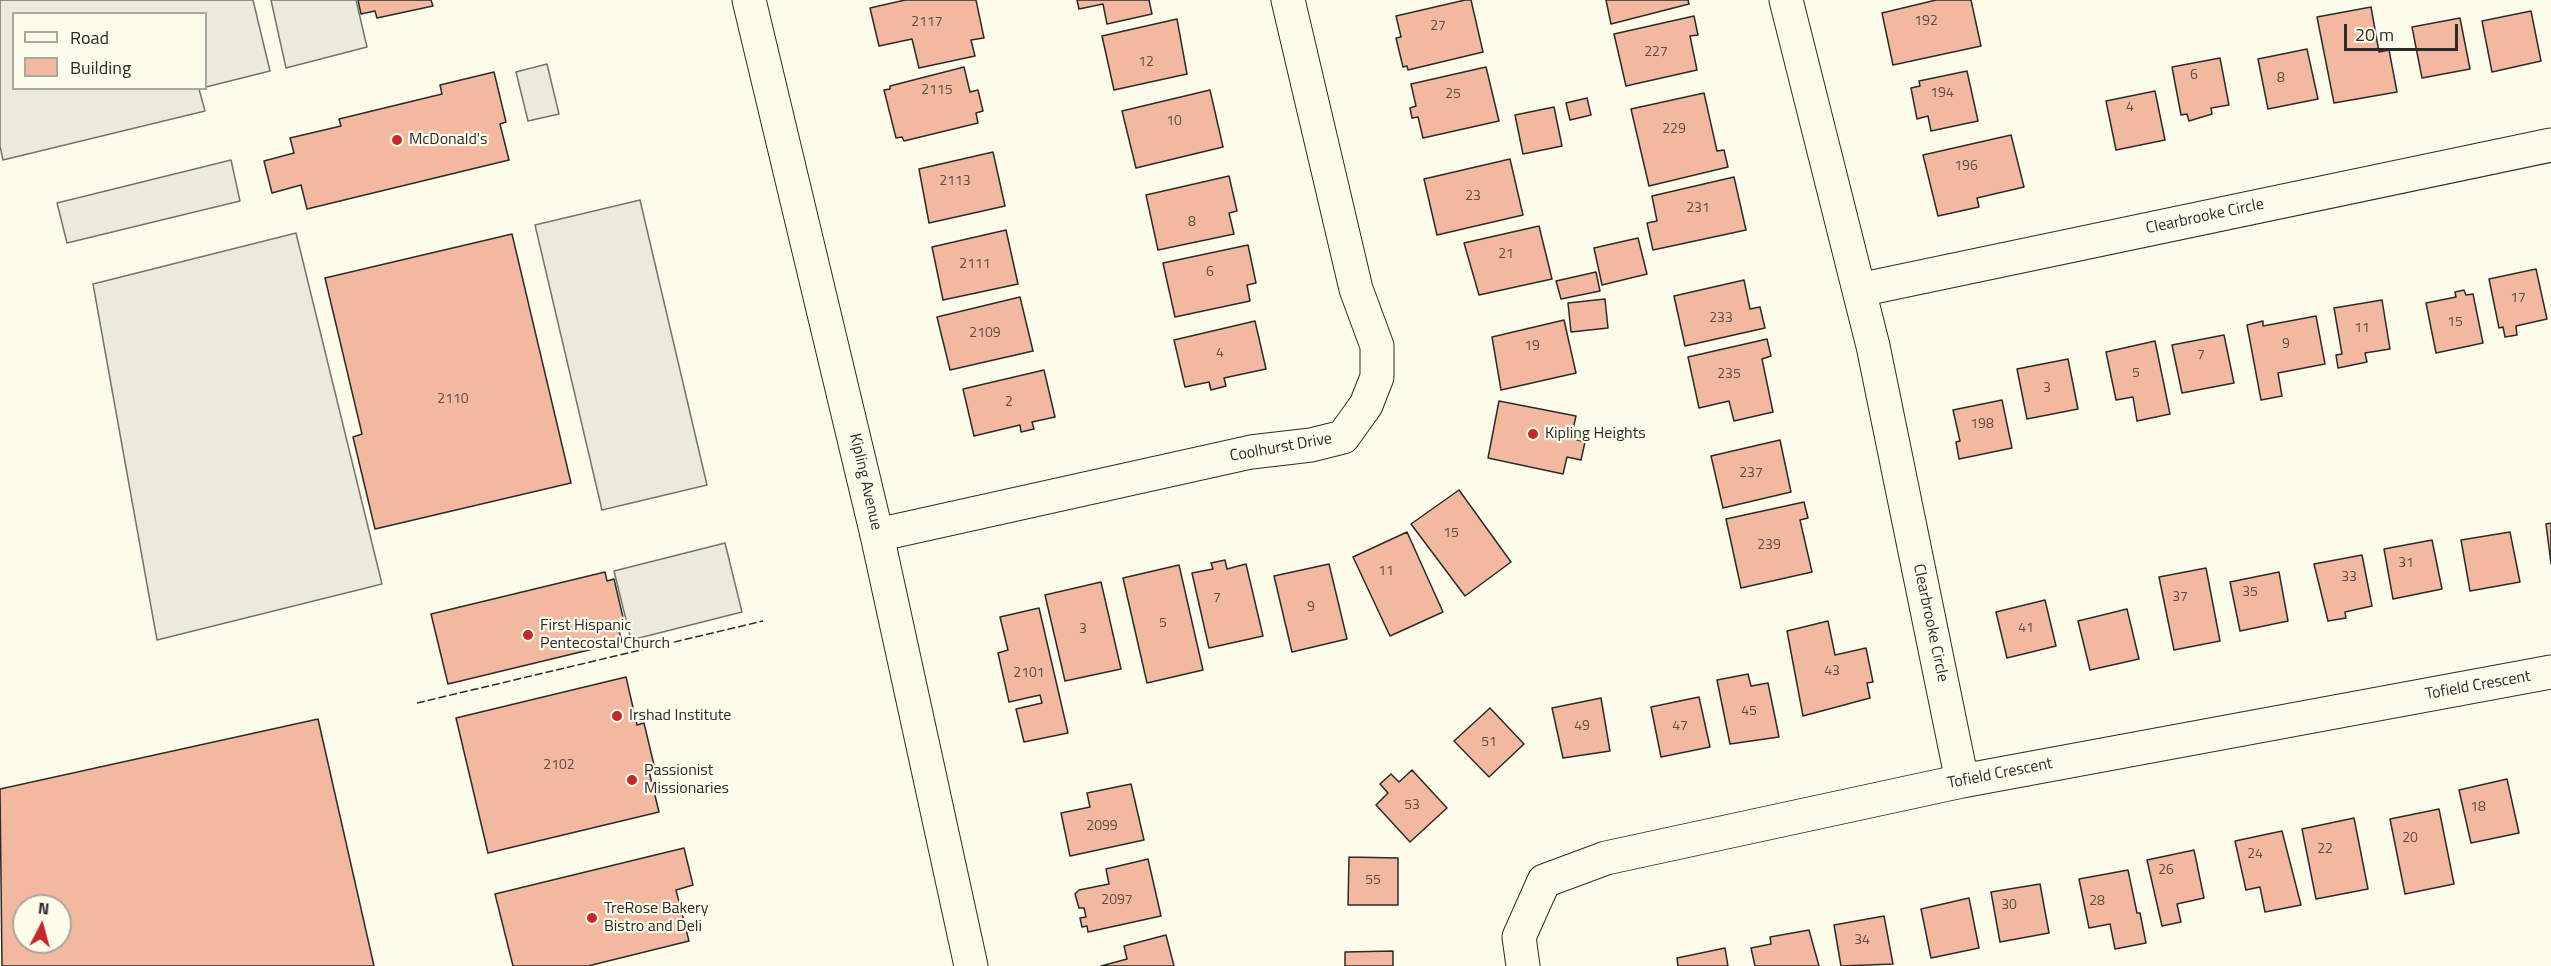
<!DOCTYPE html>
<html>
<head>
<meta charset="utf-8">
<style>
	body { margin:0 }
	#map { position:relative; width:2551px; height:966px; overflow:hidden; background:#fdfbea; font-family:"Titillium Web",sans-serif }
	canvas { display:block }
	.legend { position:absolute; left:12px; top:12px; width:195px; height:78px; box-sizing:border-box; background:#fdfbea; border:2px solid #a9a89e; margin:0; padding:8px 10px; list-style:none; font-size:18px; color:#2b2b2b }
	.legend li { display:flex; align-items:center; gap:12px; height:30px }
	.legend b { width:30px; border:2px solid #a9a89e }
	.north { position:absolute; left:12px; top:894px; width:60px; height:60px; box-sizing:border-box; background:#fdfbea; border:2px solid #a9a89e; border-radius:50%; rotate:6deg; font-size:16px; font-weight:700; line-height:24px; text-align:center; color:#2b2b2b }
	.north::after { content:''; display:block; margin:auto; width:21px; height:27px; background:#c62828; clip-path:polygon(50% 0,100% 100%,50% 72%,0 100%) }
	.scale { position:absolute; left:2344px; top:24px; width:114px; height:27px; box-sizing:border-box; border:3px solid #2b2b2b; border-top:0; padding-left:8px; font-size:18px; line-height:21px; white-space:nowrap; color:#2b2b2b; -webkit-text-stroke:4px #fdfbea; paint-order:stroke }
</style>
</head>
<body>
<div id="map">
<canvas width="2551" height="966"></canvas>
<ul class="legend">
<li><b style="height:8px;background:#fdfbea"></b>Road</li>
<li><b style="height:16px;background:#f2b8a0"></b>Building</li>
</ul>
<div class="north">N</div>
<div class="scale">20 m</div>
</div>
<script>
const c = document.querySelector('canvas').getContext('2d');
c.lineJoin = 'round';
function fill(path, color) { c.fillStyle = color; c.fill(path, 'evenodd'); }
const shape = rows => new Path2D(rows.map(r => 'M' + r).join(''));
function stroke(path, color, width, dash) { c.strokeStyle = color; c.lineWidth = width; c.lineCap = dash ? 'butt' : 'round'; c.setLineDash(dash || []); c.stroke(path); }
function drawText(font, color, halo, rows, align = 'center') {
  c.font = font + ' "Titillium Web",sans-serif'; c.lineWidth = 4.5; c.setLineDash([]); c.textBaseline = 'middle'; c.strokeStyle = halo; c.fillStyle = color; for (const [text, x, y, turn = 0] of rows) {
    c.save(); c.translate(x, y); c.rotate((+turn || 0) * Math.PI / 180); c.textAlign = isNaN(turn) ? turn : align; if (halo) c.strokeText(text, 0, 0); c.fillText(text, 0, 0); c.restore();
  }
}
const parking = shape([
	[0,0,253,0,270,71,206,87,206,14,14,14,14,88,199,89,205,111,3,160,0,146,0,0],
	[271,0,356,0,367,47,286,68,271,0],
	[547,64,559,114,528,121,516,72,547,64],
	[231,160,240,201,67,243,57,203,231,160],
	[640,200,707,485,602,510,535,225,640,200],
	[296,233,382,584,157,640,93,284,296,233],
	[725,543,742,612,631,640,614,571,725,543]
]);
fill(parking, '#eceadb');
stroke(parking, '#74746e', 1.5);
const building = shape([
	[358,0,431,0,433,6,377,18,375,11,361,14,358,0],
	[905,0,976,0,984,38,971,40,975,56,919,68,912,39,879,46,870,8,905,0],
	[1077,0,1149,0,1152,14,1107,24,1103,4,1079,9,1077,0],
	[1465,0,1471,0,1483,52,1408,70,1407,66,1403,67,1396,38,1401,37,1396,16,1465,0],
	[1606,0,1688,0,1689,4,1611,24,1606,0],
	[1936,0,1971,0,1981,46,1893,65,1882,13,1936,0],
	[2371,7,2379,52,2389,50,2397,92,2334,103,2317,17,2371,7],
	[2531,11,2541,61,2492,72,2482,21,2531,11],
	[1694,16,1698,35,1690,36,1697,70,1626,86,1614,34,1694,16],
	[2460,18,2470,69,2422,78,2412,27,2460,18],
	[1177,19,1187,74,1114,90,1102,36,1177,19],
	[2307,49,2318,99,2268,109,2258,59,2307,49],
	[2220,58,2229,105,2211,108,2212,114,2189,121,2187,114,2181,115,2172,67,2220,58],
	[964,67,970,92,978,90,983,111,976,113,978,123,904,141,902,137,896,138,884,90,890,89,890,86,964,67],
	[1486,67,1499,121,1423,138,1418,117,1412,118,1410,108,1416,106,1411,84,1486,67],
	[1967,71,1978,121,1931,131,1928,116,1917,119,1911,88,1920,86,1919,81,1967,71],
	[494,72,506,122,500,124,509,160,307,209,301,185,272,193,264,161,294,153,290,138,341,126,339,119,442,94,440,85,494,72],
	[1210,90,1223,147,1136,168,1122,111,1210,90],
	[2155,91,2165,140,2116,150,2106,101,2155,91],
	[1704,93,1717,151,1724,150,1728,167,1649,186,1631,109,1704,93],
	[1587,98,1591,115,1570,120,1566,103,1587,98],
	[1554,107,1562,146,1523,154,1515,115,1554,107],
	[2011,135,2024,187,1977,198,1979,207,1938,216,1923,155,2011,135],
	[993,152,1005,206,929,223,919,169,993,152],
	[1510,159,1523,215,1437,235,1424,179,1510,159],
	[1229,176,1237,211,1229,213,1234,234,1158,250,1146,195,1229,176],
	[1734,177,1746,230,1653,250,1647,223,1657,221,1652,196,1734,177],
	[1539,226,1552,279,1479,295,1464,243,1539,226],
	[1006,230,1018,284,943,300,932,247,1006,230],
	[512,234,571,483,375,529,353,437,362,434,325,278,512,234],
	[1638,238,1647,274,1602,285,1594,248,1638,238],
	[1248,245,1256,283,1247,285,1250,301,1175,317,1163,263,1248,245],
	[2536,269,2547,319,2516,326,2517,335,2505,337,2503,327,2499,328,2489,279,2536,269],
	[1596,272,1600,291,1561,299,1556,281,1596,272],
	[1744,280,1750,309,1760,307,1765,328,1685,346,1674,296,1744,280],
	[2464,290,2466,295,2473,294,2483,343,2436,353,2426,303,2456,297,2455,292,2464,290],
	[1020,297,1033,351,950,370,937,317,1020,297],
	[1605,299,1608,328,1571,332,1568,303,1605,299],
	[2382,300,2390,349,2365,353,2367,362,2338,368,2336,355,2342,354,2334,308,2382,300],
	[2316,316,2325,364,2278,373,2282,396,2261,400,2247,325,2263,321,2263,326,2316,316],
	[1564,320,1576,373,1501,390,1492,337,1564,320],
	[1255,321,1266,369,1224,378,1226,386,1211,390,1209,382,1185,387,1174,340,1255,321],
	[2224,335,2234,383,2182,393,2172,345,2224,335],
	[1767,339,1771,356,1762,359,1773,412,1734,421,1729,401,1699,408,1688,357,1767,339],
	[2155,341,2170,414,2137,421,2133,397,2116,400,2106,352,2155,341],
	[2068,359,2078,409,2027,419,2017,369,2068,359],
	[1044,370,1055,417,1032,422,1034,429,1021,432,1020,425,974,436,963,389,1044,370],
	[2002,400,2012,448,1959,459,1956,442,1960,441,1953,410,2002,400],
	[1499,401,1576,416,1571,438,1585,442,1581,460,1567,457,1563,474,1488,458,1499,401],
	[1780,440,1791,492,1723,508,1711,456,1780,440],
	[1459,490,1511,562,1465,596,1411,524,1459,490],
	[1804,502,1808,518,1800,520,1812,572,1741,588,1726,519,1804,502],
	[2551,523,2551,564,2546,524,2551,523],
	[1407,532,1443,612,1390,636,1353,557,1407,532],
	[2510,532,2520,582,2470,591,2461,540,2510,532],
	[2432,540,2442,589,2393,599,2384,549,2432,540],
	[2362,555,2372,606,2345,612,2346,618,2328,621,2314,564,2362,555],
	[1225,560,1227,569,1246,564,1263,636,1209,648,1192,573,1213,569,1211,563,1225,560],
	[1329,564,1347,639,1292,652,1274,576,1329,564],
	[1179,565,1203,670,1147,683,1123,578,1179,565],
	[2206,568,2220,641,2174,650,2159,577,2206,568],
	[605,572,607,581,614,579,625,626,618,627,622,642,448,684,431,614,605,572],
	[2279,572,2288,621,2240,631,2230,582,2279,572],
	[1101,582,1121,669,1065,681,1045,595,1101,582],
	[2045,600,2056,646,2007,658,1996,612,2045,600],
	[1039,608,1068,733,1024,742,1016,709,1042,703,1040,695,1009,702,998,653,1008,650,1000,617,1039,608],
	[2127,609,2139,659,2090,670,2078,621,2127,609],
	[1828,621,1835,655,1866,648,1873,682,1867,683,1870,698,1803,716,1787,631,1828,621],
	[1748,674,1751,686,1768,683,1779,737,1730,744,1717,680,1748,674],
	[626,677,637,725,644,723,654,765,648,767,659,812,488,853,456,718,626,677],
	[1699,697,1710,747,1661,757,1651,707,1699,697],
	[1601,698,1610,751,1563,758,1552,708,1601,698],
	[1490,708,1524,744,1489,777,1454,741,1490,708],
	[318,719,374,966,2,966,0,789,318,719],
	[24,906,60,906,60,942,24,942,24,906],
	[1412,770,1447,808,1410,842,1376,805,1388,793,1380,784,1391,774,1399,782,1412,770],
	[2507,779,2519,833,2471,843,2459,790,2507,779],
	[1131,784,1144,840,1070,856,1061,813,1090,807,1087,793,1131,784],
	[2439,809,2454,884,2405,894,2390,819,2439,809],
	[2354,818,2368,889,2316,899,2302,829,2354,818],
	[2282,831,2301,905,2265,912,2260,887,2246,890,2235,841,2282,831],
	[684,848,693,885,676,890,689,941,588,966,513,966,495,894,684,848],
	[2194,850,2204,898,2177,904,2181,922,2162,926,2147,860,2194,850],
	[1349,857,1398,858,1398,905,1348,905,1349,857],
	[1148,859,1161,916,1088,932,1087,926,1082,927,1080,918,1086,917,1084,908,1079,908,1075,894,1079,890,1109,884,1106,869,1148,859],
	[2128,870,2137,913,2140,913,2146,943,2115,949,2110,924,2089,928,2079,879,2128,870],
	[2040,884,2049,933,2000,942,1991,892,2040,884],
	[1969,898,1979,948,1931,958,1921,909,1969,898],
	[1884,916,1893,964,1841,966,1834,925,1884,916],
	[1809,930,1819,966,1755,966,1751,948,1771,944,1770,937,1809,930],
	[1166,935,1174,966,1101,966,1127,959,1124,946,1166,935],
	[1725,948,1728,966,1678,966,1677,958,1725,948],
	[1393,951,1393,966,1345,966,1345,952,1393,951]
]);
fill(building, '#f2b8a0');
stroke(building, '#2b2b2b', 1.5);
const minor = shape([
	[1786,0,1873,346,1962,781],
	[1859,290,2551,145],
	[877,535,1251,452,1311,445,1343,437,1366,405,1377,377,1377,346,1356,289,1288,0],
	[1523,966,1519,937,1544,881,1606,858,1962,781,2551,672]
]);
const major = shape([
	[749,0,877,535,971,966]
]);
stroke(minor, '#2b2b2b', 35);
stroke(major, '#2b2b2b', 35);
stroke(minor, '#fdfbea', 33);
stroke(major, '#fdfbea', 33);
stroke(shape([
	[417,703,763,621]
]), '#2b2b2b', 1.5, [8, 3]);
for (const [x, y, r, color] of [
	[397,140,6,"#c62828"],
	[1533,434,6,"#c62828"],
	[528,635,6,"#c62828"],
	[617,716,6,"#c62828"],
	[632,780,6,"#c62828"],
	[592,918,6,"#c62828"]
]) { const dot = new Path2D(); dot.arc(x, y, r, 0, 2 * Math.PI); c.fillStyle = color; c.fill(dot); stroke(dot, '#fdfbea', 2); }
drawText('14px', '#5d4e48', null, [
	["192",1926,22],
	["2117",927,23],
	["27",1438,27],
	["227",1656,53],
	["12",1146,63],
	["6",2194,76],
	["8",2281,79],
	["2115",937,91],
	["194",1942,94],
	["25",1453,95],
	["4",2130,108],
	["10",1174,122],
	["229",1674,130],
	["196",1966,167],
	["2113",955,182],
	["23",1473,197],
	["231",1698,209],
	["8",1192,223],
	["21",1506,255],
	["2111",975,265],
	["6",1210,273],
	["17",2518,299],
	["233",1721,319],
	["15",2455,323],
	["11",2362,329],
	["2109",985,334],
	["9",2286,345],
	["19",1532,347],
	["4",1220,354],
	["7",2201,356],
	["5",2136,374],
	["235",1729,375],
	["3",2047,389],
	["2110",453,400],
	["2",1009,403],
	["198",1982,425],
	["237",1751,474],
	["15",1451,534],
	["239",1769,546],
	["31",2406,564],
	["11",1386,572],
	["33",2349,578],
	["35",2250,593],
	["37",2180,598],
	["7",1217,599],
	["9",1311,608],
	["5",1163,624],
	["41",2026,629],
	["3",1083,630],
	["43",1832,672],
	["2101",1029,674],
	["45",1749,712],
	["49",1582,727],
	["47",1680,727],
	["51",1489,743],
	["2102",559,766],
	["53",1412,806],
	["18",2478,808],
	["2099",1102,827],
	["20",2410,839],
	["22",2325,850],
	["24",2255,855],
	["26",2166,871],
	["55",1373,881],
	["2097",1117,901],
	["28",2097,902],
	["30",2009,906],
	["34",1862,941]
]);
drawText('16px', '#2b2b2b', '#fdfbea', [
	["McDonald's",409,140],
	["Kipling Heights",1545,434],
	["First Hispanic",540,626],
	["Pentecostal Church",540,644],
	["Irshad Institute",629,716],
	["Passionist",644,771],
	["Missionaries",644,789],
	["TreRose Bakery",604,909],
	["Bistro and Deli",604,927]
], 'left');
drawText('16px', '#2b2b2b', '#fdfbea', [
	["Clearbrooke Circle",2205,217,-12],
	["Coolhurst Drive",1281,448,-10],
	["Kipling Avenue",865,482,77],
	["Clearbrooke Circle",1930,623,78],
	["Tofield Crescent",2478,686,-10],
	["Tofield Crescent",2000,774,-11]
]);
</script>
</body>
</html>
